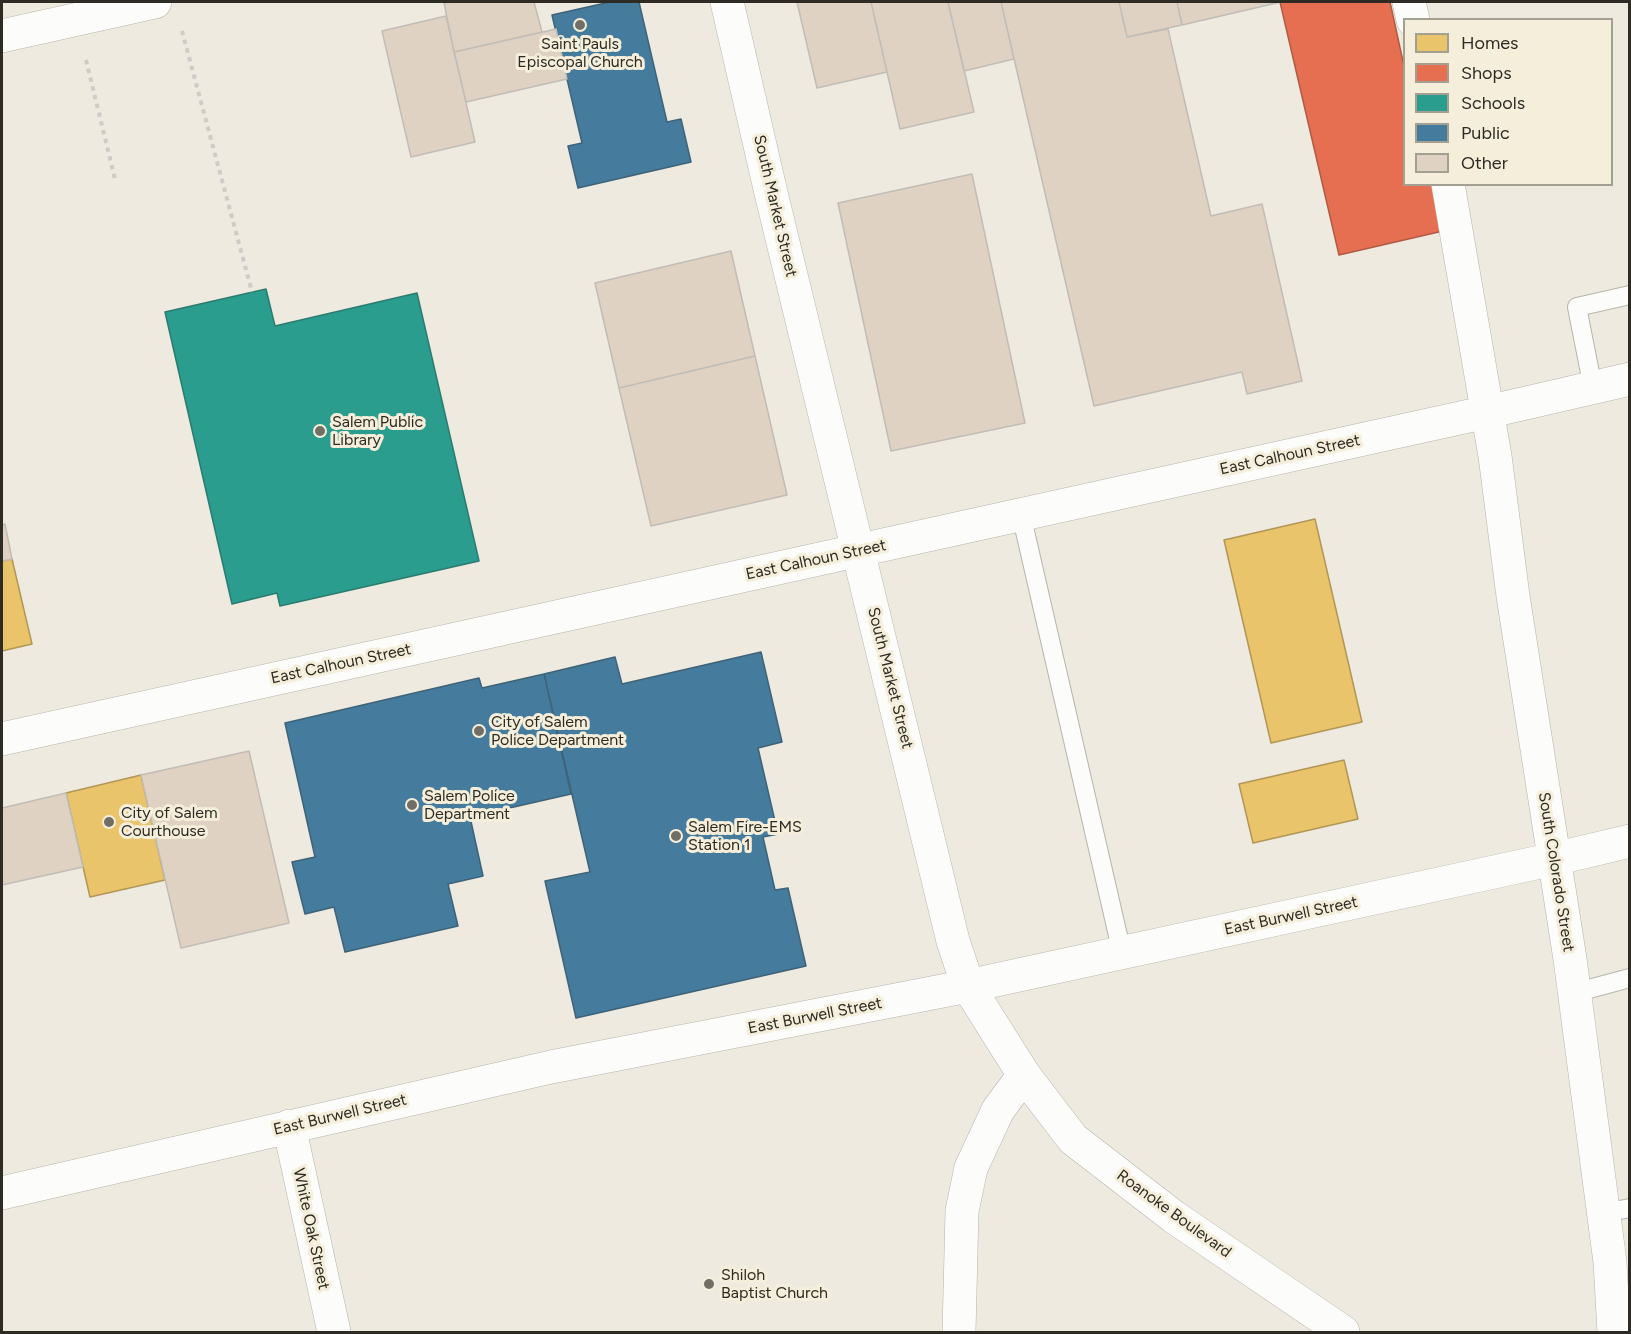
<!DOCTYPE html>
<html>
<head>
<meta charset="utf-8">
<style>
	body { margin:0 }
	#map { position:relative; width:1631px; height:1334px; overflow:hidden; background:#eeeae0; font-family:Figtree,sans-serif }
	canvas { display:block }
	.frame { position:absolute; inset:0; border:3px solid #2d2b23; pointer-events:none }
	.legend { position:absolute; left:1403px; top:18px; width:210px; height:168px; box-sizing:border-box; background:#f4eeda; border:2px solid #a4a091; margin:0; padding:8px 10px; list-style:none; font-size:18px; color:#2d2b23 }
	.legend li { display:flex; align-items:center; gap:12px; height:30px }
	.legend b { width:30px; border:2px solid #a4a091 }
</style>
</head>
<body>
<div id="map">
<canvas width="1631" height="1334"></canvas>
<div class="frame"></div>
<ul class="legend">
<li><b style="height:16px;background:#e9c46a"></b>Homes</li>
<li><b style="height:16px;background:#e76f51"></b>Shops</li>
<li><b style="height:16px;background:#2a9d8f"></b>Schools</li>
<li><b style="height:16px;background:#457b9d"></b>Public</li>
<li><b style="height:16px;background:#dfd2c2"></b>Other</li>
</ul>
</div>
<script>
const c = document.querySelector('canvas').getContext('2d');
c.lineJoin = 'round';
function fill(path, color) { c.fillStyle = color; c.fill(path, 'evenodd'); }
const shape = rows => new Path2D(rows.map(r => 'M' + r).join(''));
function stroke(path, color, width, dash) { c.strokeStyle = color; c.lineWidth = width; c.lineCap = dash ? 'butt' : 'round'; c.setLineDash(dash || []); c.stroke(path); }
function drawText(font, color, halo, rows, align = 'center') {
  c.font = font + ' Figtree,sans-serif'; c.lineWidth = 6; c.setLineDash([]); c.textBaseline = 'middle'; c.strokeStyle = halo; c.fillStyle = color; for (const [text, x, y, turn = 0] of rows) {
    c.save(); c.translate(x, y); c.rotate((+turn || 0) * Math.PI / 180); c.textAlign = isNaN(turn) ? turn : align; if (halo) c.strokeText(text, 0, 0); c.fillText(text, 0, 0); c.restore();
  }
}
const homes = shape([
	[1315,519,1362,722,1271,743,1224,540,1315,519],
	[12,559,32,644,2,651,2,561,12,559],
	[1344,760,1358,819,1253,843,1239,784,1344,760],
	[141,775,165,880,90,897,66,793,141,775]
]);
fill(homes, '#e9c46a');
stroke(homes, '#b19655', 1.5);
const shops = shape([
	[1280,2,1390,2,1404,66,1404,184,1432,184,1443,231,1339,255,1280,2]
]);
fill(shops, '#e76f51');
stroke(shops, '#af5b43', 1.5);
const schools = shape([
	[266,289,275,326,417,293,479,561,280,606,277,593,232,604,165,312,266,289]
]);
fill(schools, '#2a9d8f');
stroke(schools, '#2b7b6f', 1.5);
const public = shape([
	[610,2,639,2,667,122,681,119,691,162,578,188,568,146,582,143,552,15,610,2],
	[761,652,782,742,758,748,778,834,763,837,775,890,788,888,806,966,576,1018,545,881,590,872,544,674,615,657,622,684,761,652],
	[544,674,571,794,470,817,483,876,448,884,458,926,345,952,334,907,305,914,292,862,315,857,285,723,479,678,482,688,544,674]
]);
fill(public, '#457b9d');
stroke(public, '#3e6378', 1.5);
const building = shape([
	[451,2,534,2,542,32,454,52,444,3,451,2],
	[797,2,871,2,887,72,817,88,797,2],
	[871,2,948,2,974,112,900,129,871,2],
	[948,2,1001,2,1014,59,964,71,948,2],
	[1001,2,1119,2,1127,37,1168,29,1211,216,1262,204,1302,381,1247,394,1242,372,1094,406,1001,2],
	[1119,2,1177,2,1182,25,1127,37,1119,2],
	[1177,2,1281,2,1182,25,1177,2],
	[446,16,475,142,411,157,382,31,446,16],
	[556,29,567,79,466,102,454,52,556,29],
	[972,174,1025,423,891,451,838,203,972,174],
	[731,251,755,356,619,388,595,283,731,251],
	[755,356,787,495,651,526,619,388,755,356],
	[5,524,12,559,2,561,2,525,5,524],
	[249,751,289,923,181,948,141,775,249,751],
	[66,793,83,867,2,885,2,808,66,793]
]);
fill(building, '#dfd2c2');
stroke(building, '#c1bdb6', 1.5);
const lane = shape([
	[1593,388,1577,307,1630,295],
	[1021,514,1122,953],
	[1574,993,1630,978],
	[1603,1213,1630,1208]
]);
const street = shape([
	[1409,2,1413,20],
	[1448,184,1495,456,1513,596,1570,959,1610,1262,1614,1332],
	[2,739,1487,412,1630,379],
	[289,1126,334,1332],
	[2,1193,551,1067,968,986,1554,859,1630,841],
	[959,1332,962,1211,971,1168,998,1110,1024,1075]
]);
const secondary = shape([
	[727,2,771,193,953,941,968,986,1024,1075,1073,1139,1174,1217,1343,1332]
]);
const primary = shape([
	[2,36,155,2]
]);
stroke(lane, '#b7b4ac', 20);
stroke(street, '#b7b4ac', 34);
stroke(secondary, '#b7b4ac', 34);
stroke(primary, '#b7b4ac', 34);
stroke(shape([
	[182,31,252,292],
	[86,60,115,179]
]), '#cdccc8', 4, [4.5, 4.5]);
stroke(lane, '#fcfcfa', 18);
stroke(street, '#fcfcfa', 33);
stroke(secondary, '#fcfcfa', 33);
stroke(primary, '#fcfcfa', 33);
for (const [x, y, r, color] of [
	[580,25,6,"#716e65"],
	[320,431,6,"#716e65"],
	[479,731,6,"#716e65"],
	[412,805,6,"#716e65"],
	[109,822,6,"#716e65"],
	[676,836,6,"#716e65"],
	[709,1284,6,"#716e65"]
]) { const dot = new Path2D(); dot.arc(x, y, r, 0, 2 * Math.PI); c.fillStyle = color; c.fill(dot); stroke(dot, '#f4eeda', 2); }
drawText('16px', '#2d2b23', '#f4eeda', [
	["Saint Pauls",580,44,"center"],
	["Episcopal Church",580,62,"center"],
	["Salem Public",332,422],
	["Library",332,440],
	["City of Salem",491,722],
	["Police Department",491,740],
	["Salem Police",424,796],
	["Department",424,814],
	["City of Salem",121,813],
	["Courthouse",121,831],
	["Salem Fire-EMS",688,827],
	["Station 1",688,845],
	["Shiloh",721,1275],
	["Baptist Church",721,1293]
], 'left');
drawText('16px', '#2d2b23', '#f4eeda', [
	["South Market Street",775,206,77],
	["East Calhoun Street",1290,455,-12],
	["East Calhoun Street",816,560,-12],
	["East Calhoun Street",341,664,-12],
	["South Market Street",890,678,76],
	["South Colorado Street",1556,872,81],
	["East Burwell Street",1291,916,-12],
	["East Burwell Street",815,1016,-11],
	["East Burwell Street",340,1115,-13],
	["Roanoke Boulevard",1174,1214,36],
	["White Oak Street",311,1229,78]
]);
</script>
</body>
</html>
